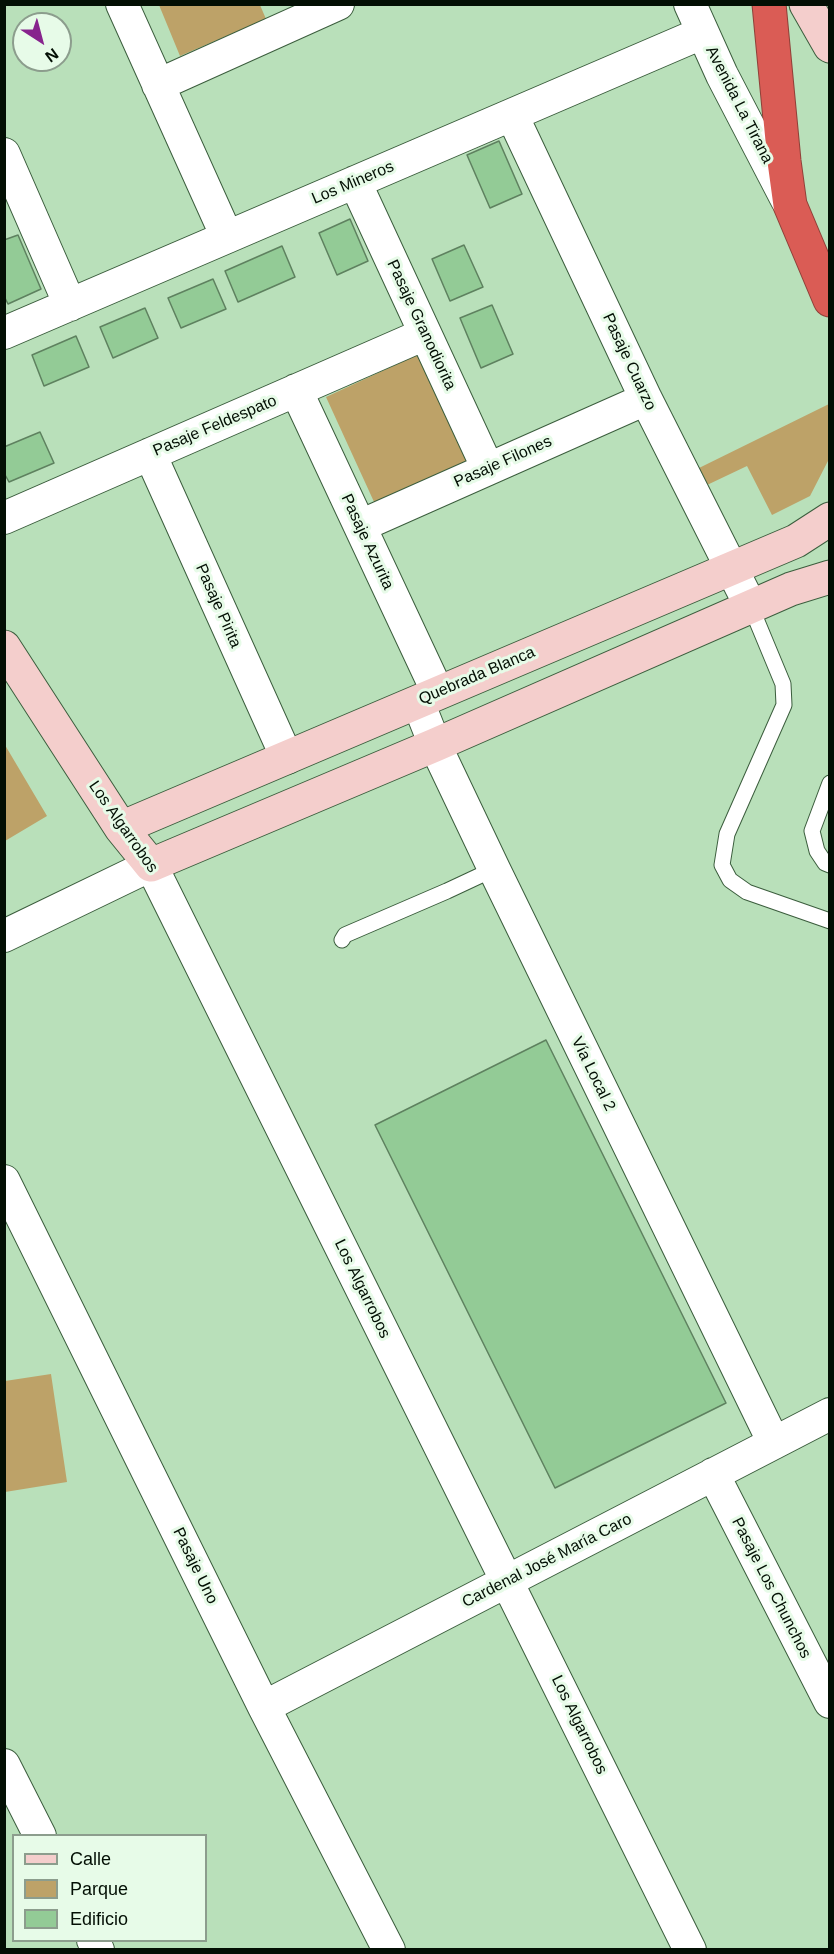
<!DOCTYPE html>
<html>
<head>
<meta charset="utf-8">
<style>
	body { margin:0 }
	#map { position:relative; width:834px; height:1954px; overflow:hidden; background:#b9e0ba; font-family:Helvetica,sans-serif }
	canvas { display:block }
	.frame { position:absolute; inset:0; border:6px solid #030f04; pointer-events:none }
	.legend { position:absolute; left:12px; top:1834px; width:195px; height:108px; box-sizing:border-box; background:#e7fbe8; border:2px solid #8c9d8d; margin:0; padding:8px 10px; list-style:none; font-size:18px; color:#030f04 }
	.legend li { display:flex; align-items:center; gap:12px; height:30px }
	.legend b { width:30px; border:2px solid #8c9d8d }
	.north { position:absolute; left:12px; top:12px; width:60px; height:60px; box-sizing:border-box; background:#e7fbe8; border:2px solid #8c9d8d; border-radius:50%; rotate:144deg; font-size:16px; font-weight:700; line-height:24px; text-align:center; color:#030f04 }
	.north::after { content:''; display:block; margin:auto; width:21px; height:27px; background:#87248d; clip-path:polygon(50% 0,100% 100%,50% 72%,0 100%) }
</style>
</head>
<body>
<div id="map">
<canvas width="834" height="1954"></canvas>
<div class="frame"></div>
<ul class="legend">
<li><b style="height:8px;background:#f4cecc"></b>Calle</li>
<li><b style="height:16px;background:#bda268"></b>Parque</li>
<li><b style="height:16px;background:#93cb96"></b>Edificio</li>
</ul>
<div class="north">N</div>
</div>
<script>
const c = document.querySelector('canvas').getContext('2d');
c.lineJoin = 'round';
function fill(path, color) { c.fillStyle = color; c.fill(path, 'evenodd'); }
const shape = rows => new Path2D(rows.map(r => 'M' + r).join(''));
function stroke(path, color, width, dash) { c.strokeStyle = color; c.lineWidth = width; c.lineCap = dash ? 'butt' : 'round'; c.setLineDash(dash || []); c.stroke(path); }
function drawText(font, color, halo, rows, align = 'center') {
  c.font = font + ' Helvetica,sans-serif'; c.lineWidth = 6; c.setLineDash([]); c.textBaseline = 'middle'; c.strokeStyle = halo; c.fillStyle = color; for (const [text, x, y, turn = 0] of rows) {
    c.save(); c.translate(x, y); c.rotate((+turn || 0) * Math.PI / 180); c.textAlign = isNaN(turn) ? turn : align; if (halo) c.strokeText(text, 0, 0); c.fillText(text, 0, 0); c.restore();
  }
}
fill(shape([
	[159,5,260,5,266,19,180,56],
	[419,354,469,461,375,504,326,397],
	[829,404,829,459,810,496,772,515,747,466,707,485,699,468],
	[5,745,47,816,5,841,4,841],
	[51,1374,67,1482,5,1492,5,1381]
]), '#bda268');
const building = shape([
	[499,141,522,194,490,208,467,155,499,141],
	[350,219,368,261,337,275,319,233,350,219],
	[18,235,41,289,8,304,4,296,4,240,18,235],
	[464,245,483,287,450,301,432,259,464,245],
	[282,246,295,277,238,302,225,271,282,246],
	[213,279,226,309,181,328,168,298,213,279],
	[492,305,513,354,481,368,460,318,492,305],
	[145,308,158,338,113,358,100,327,145,308],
	[76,336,89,367,44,386,32,355,76,336],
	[40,432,54,463,9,482,4,473,4,447,40,432],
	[546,1040,726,1403,555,1488,375,1125,546,1040]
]);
fill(building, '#93cb96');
stroke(building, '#5e815f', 1.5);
const lane = shape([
	[751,607,783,684,784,705,727,834,722,865,730,880,747,892,830,921],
	[830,783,812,831,817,851,825,863,830,865],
	[342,940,345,935,447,891,494,869]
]);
const street = shape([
	[122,4,227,237],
	[690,4,722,75,787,200],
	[158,85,338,4],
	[512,115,646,399,751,607],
	[4,154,70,305],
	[355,182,488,469],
	[4,333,702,33],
	[296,390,438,693],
	[150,454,287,758],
	[4,518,425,334],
	[360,526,646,399],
	[418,702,435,745,494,869,774,1443],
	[4,936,151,865,690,1950],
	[4,1181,264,1707,389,1950],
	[713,1474,830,1702],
	[264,1707,830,1414],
	[4,1765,40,1836],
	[93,1940,98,1950]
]);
const secondary = shape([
	[806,4,830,46],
	[4,647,121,828,151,865,435,745,791,589,830,577],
	[121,828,796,541,830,519]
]);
const highway = shape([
	[769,4,784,161,790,205,830,300]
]);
stroke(lane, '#3b5d3d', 17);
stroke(street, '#3b5d3d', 34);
stroke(secondary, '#3b5d3d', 35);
stroke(highway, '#8f4139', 35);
stroke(lane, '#fff', 15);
stroke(street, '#fff', 32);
stroke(secondary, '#f4cecc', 33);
stroke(highway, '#da5c55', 33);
drawText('16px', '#030f04', '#e7fbe8', [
	["Avenida La Tirana",739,105,63],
	["Los Mineros",353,183,-23],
	["Pasaje Granodiorita",421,325,65],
	["Pasaje Cuarzo",629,362,65],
	["Pasaje Feldespato",215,426,-23],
	["Pasaje Filones",503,462,-24],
	["Pasaje Azurita",367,542,65],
	["Pasaje Pirita",218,606,66],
	["Quebrada Blanca",477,676,-23],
	["Los Algarrobos",123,827,55],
	["Vía Local 2",593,1074,64],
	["Los Algarrobos",362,1289,64],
	["Cardenal José María Caro",547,1561,-27],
	["Pasaje Uno",195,1566,64],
	["Pasaje Los Chunchos",771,1588,63],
	["Los Algarrobos",579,1725,64]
]);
</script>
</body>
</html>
